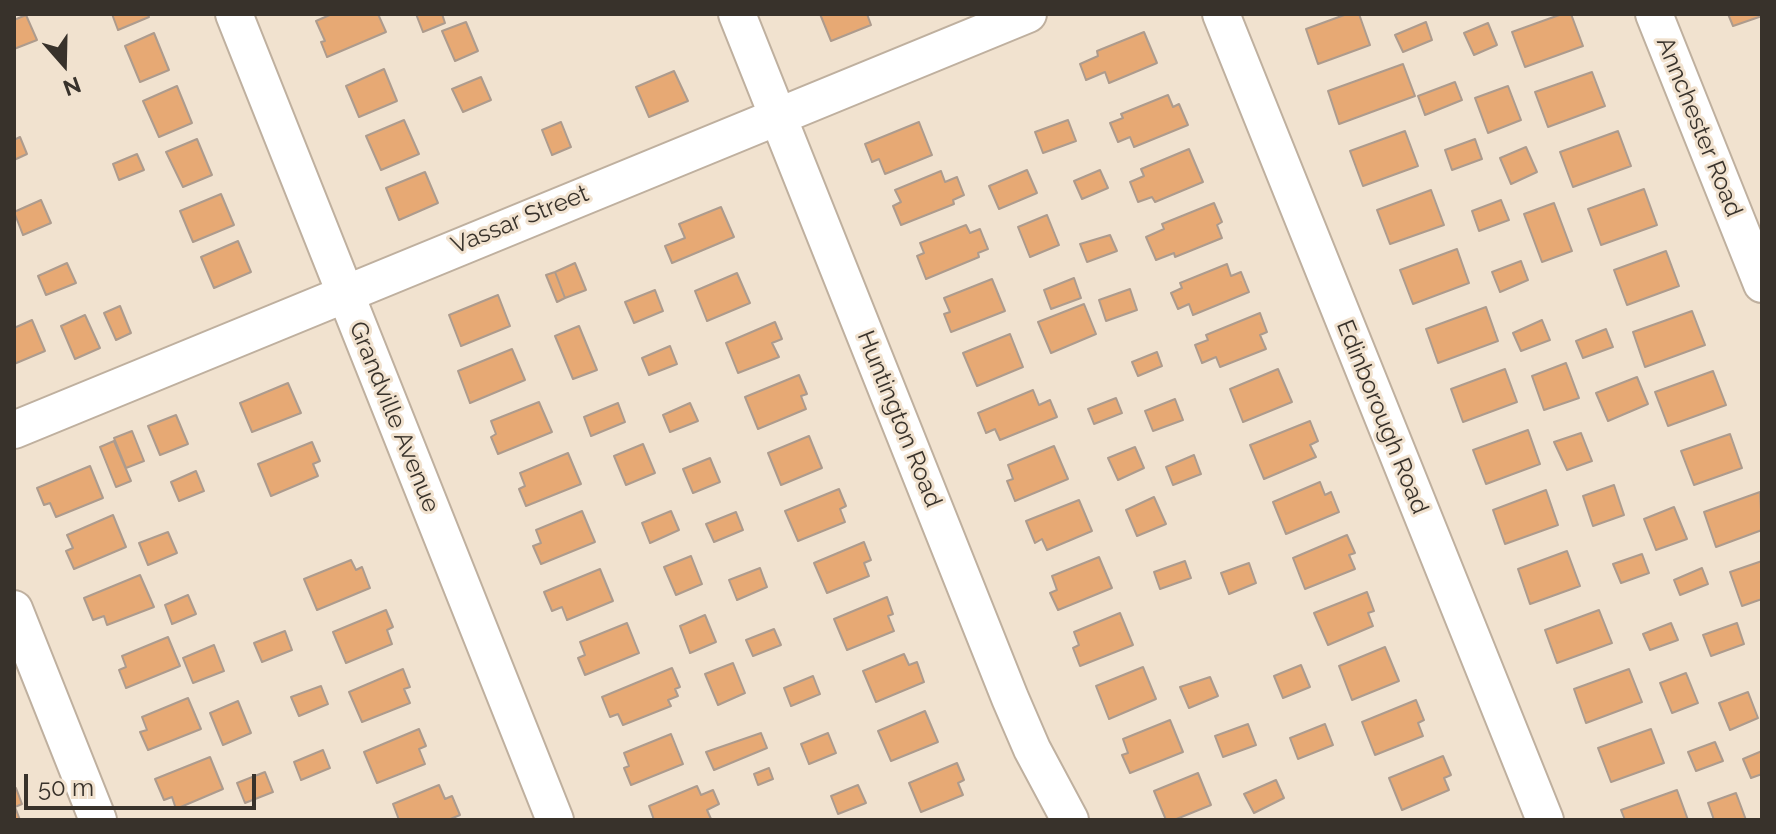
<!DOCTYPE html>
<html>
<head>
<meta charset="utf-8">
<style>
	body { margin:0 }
	#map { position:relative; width:1776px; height:834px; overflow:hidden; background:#f1e2cf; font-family:Raleway,sans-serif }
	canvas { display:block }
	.frame { position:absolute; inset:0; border:16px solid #38322b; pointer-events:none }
	.north { position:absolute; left:24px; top:24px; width:80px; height:80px; -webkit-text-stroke:6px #f1e2cf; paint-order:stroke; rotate:160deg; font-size:22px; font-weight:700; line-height:32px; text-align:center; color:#38322b }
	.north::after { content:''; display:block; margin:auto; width:28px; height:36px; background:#38322b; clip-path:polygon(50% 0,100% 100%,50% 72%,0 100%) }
	.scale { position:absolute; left:24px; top:774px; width:232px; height:36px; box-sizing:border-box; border:4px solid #38322b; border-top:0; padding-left:10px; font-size:24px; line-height:28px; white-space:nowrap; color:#38322b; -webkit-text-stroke:6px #f1e2cf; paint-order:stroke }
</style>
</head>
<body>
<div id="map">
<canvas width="1776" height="834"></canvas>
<div class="frame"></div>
<div class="north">N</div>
<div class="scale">50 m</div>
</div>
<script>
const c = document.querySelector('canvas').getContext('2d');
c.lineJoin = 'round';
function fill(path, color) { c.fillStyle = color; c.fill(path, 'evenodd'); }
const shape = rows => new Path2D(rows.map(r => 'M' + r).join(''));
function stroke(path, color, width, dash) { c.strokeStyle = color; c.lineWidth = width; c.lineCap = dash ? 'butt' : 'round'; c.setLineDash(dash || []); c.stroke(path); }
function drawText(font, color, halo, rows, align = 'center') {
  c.font = font + ' Raleway,sans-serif'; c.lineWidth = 6; c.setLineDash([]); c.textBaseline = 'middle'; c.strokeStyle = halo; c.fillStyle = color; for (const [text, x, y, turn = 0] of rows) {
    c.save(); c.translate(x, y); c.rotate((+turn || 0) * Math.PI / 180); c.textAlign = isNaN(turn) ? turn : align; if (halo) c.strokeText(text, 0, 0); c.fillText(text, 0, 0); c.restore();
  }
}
const building = shape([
	[112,14,148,14,149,17,118,30,112,14],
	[332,14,378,14,386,32,327,57,321,42,325,41,316,21,332,14],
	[416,14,442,14,445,23,423,32,416,14],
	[820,14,867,14,871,25,831,41,820,14],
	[1347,14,1359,14,1370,45,1318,64,1306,29,1347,14],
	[1562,14,1571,14,1583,46,1525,67,1512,32,1562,14],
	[1728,14,1762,14,1762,16,1733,26,1728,14],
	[26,15,37,40,14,49,14,20,26,15],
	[466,22,478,51,455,61,442,31,466,22],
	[1426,22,1432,40,1403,52,1395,35,1426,22],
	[1488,23,1497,45,1474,55,1464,33,1488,23],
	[1144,32,1157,63,1109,83,1105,72,1086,80,1080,64,1098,56,1097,51,1144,32],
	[154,33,169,70,140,82,125,46,154,33],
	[1403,64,1415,96,1339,124,1328,91,1403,64],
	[384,69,397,101,359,117,346,86,384,69],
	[674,71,688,101,649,117,636,87,674,71],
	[1592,72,1605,106,1548,127,1535,92,1592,72],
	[481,77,491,100,463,112,452,89,481,77],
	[1455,82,1462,100,1425,115,1418,96,1455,82],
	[177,86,192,123,159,137,143,101,177,86],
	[1508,86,1521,120,1488,133,1475,98,1508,86],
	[1168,95,1173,107,1179,104,1188,125,1134,147,1130,137,1118,142,1110,123,1123,118,1121,114,1168,95],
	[404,120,419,154,381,170,366,136,404,120],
	[1068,120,1076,141,1043,153,1035,132,1068,120],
	[561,122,571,147,552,155,542,130,561,122],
	[919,122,932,155,885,174,879,159,872,162,865,144,919,122],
	[1405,131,1418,166,1363,186,1350,151,1405,131],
	[1618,131,1631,166,1573,187,1560,152,1618,131],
	[20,137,27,154,14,160,14,140,20,137],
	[197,139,212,175,183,187,166,152,197,139],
	[1475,139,1482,159,1452,170,1445,150,1475,139],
	[1526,147,1537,172,1511,184,1500,158,1526,147],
	[1189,149,1203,182,1155,202,1152,197,1138,202,1130,182,1144,176,1141,169,1189,149],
	[137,154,144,170,119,180,113,164,137,154],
	[1027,170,1037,193,999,209,989,186,1027,170],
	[1100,170,1108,188,1082,199,1074,181,1100,170],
	[941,171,945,182,957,177,964,195,953,200,954,204,901,225,893,206,901,202,895,190,941,171],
	[425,172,438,203,399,220,386,188,425,172],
	[1644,189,1657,225,1601,245,1588,209,1644,189],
	[1431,190,1444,225,1390,244,1377,210,1431,190],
	[221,194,234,225,193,242,180,211,221,194],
	[41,200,51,223,23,235,14,212,41,200],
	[1501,200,1509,220,1479,231,1472,211,1501,200],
	[1214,203,1222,222,1217,225,1222,238,1175,257,1174,253,1156,260,1146,237,1164,229,1162,224,1214,203],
	[1554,203,1572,251,1542,262,1524,214,1554,203],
	[721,207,734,237,672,263,665,246,685,238,679,224,721,207],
	[1047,215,1059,245,1030,257,1018,227,1047,215],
	[966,225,970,233,980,229,988,249,978,253,979,257,926,279,917,256,924,253,920,243,966,225],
	[1110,235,1117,251,1087,262,1080,244,1110,235],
	[238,241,251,272,214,288,201,257,238,241],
	[1457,249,1469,283,1413,304,1400,270,1457,249],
	[1666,251,1679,286,1627,305,1614,270,1666,251],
	[1521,261,1528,280,1500,292,1492,272,1521,261],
	[67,263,76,283,46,295,38,276,67,263],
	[575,263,586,290,565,298,555,272,575,263],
	[1227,264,1231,276,1241,272,1249,292,1193,315,1189,304,1178,309,1171,293,1182,288,1180,283,1227,264],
	[555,272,565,298,557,302,546,275,555,272],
	[737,273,750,303,707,321,695,291,737,273],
	[1074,278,1081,298,1051,309,1044,290,1074,278],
	[992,279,1005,311,951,332,944,314,950,312,944,298,992,279],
	[1130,289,1137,310,1106,321,1099,300,1130,289],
	[655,290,663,311,634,323,625,302,655,290],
	[498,295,510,326,461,346,449,315,498,295],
	[1084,304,1096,334,1051,353,1038,322,1084,304],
	[120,306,131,333,116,340,104,313,120,306],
	[1486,307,1498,341,1438,363,1426,329,1486,307],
	[1692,311,1705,345,1645,367,1633,332,1692,311],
	[1260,313,1267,332,1260,335,1266,349,1220,367,1216,357,1202,363,1195,345,1208,340,1206,335,1260,313],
	[85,315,100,348,75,359,61,326,85,315],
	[32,320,45,351,14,364,14,328,32,320],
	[1542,320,1550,340,1521,351,1513,333,1542,320],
	[775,322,782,339,772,343,779,357,738,373,726,343,775,322],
	[579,326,597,370,573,379,555,336,579,326],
	[1606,329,1613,347,1583,358,1576,341,1606,329],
	[1010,334,1023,367,977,386,963,353,1010,334],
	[670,346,677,364,649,375,642,358,670,346],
	[512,349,525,380,470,403,458,371,512,349],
	[1157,352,1162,366,1138,376,1132,362,1157,352],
	[1566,363,1579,398,1544,410,1532,376,1566,363],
	[1278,369,1292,402,1243,422,1230,389,1278,369],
	[1505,369,1517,402,1463,422,1451,389,1505,369],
	[1713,371,1726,405,1668,426,1655,392,1713,371],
	[799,375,807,394,801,396,806,409,758,429,745,397,799,375],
	[1637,377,1648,404,1608,421,1596,393,1637,377],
	[288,383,301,413,252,432,240,403,288,383],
	[1033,390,1039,405,1050,400,1057,417,1000,440,995,429,986,433,978,413,1033,390],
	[1116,398,1122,413,1094,424,1088,409,1116,398],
	[1175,399,1183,420,1153,431,1145,411,1175,399],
	[539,402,552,432,498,454,491,437,496,434,491,421,539,402],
	[618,403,625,422,591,436,584,417,618,403],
	[690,403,698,421,670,432,663,415,690,403],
	[176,415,188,444,160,455,148,426,176,415],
	[1310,421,1318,441,1310,445,1316,457,1264,479,1250,445,1310,421],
	[1528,430,1540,464,1486,484,1473,450,1528,430],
	[132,431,144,461,126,468,114,438,132,431],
	[1581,433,1592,461,1567,470,1554,442,1581,433],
	[1730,434,1742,468,1694,485,1681,451,1730,434],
	[809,436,822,468,781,485,768,453,809,436],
	[114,441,131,481,116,487,100,447,114,441],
	[312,442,320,461,313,464,318,476,271,496,258,464,312,442],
	[643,444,655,473,626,485,614,456,643,444],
	[1054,446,1068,479,1015,501,1007,481,1013,479,1008,465,1054,446],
	[1135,447,1144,468,1118,480,1108,458,1135,447],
	[568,453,581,484,526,506,519,489,525,486,520,473,568,453],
	[1194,455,1201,474,1173,485,1166,467,1194,455],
	[710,458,720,482,693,493,683,469,710,458],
	[90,466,103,498,56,517,50,503,44,505,37,488,90,466],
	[196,471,204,491,179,501,171,482,196,471],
	[1320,482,1325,495,1331,492,1339,512,1286,534,1273,502,1320,482],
	[1614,485,1624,515,1593,526,1583,496,1614,485],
	[839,489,846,506,840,509,845,522,798,541,785,511,839,489],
	[1546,490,1558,525,1505,544,1493,510,1546,490],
	[1760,492,1762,530,1716,547,1704,512,1760,492],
	[1154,497,1166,524,1137,536,1126,510,1154,497],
	[1079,500,1092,531,1047,550,1042,539,1035,543,1026,521,1079,500],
	[1674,507,1687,539,1656,550,1644,519,1674,507],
	[582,511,595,542,541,564,533,546,541,543,536,530,582,511],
	[671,511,679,530,650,543,642,523,671,511],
	[736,512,743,530,714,542,706,524,736,512],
	[113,515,126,547,74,569,66,551,73,548,67,535,113,515],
	[168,532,177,553,148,565,139,543,168,532],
	[1347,535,1355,553,1349,555,1355,569,1305,589,1293,558,1347,535],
	[864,542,871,560,864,563,869,576,827,593,814,563,864,542],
	[1567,551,1580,586,1530,604,1518,569,1567,551],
	[1642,554,1649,573,1621,583,1613,564,1642,554],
	[691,556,702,584,676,595,664,567,691,556],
	[1099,557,1112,588,1058,610,1050,593,1057,590,1052,576,1099,557],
	[351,560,356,570,362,567,370,588,317,610,304,579,351,560],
	[1185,561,1191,578,1160,589,1154,572,1185,561],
	[1762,561,1762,599,1742,606,1730,572,1762,561],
	[1249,563,1256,583,1229,594,1221,573,1249,563],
	[760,568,767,587,737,600,729,580,760,568],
	[1702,568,1708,584,1680,595,1674,580,1702,568],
	[600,569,613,601,567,620,562,607,552,611,544,592,600,569],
	[140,575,154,607,107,625,104,616,93,620,84,598,140,575],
	[1367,592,1374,611,1368,613,1373,626,1328,645,1314,613,1367,592],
	[188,595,196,614,172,624,165,605,188,595],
	[887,597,893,614,888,616,894,631,847,650,834,619,887,597],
	[386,610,393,627,387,630,392,644,346,663,333,632,386,610],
	[1599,610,1612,643,1557,663,1545,630,1599,610],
	[1120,613,1133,645,1080,666,1073,648,1079,645,1074,632,1120,613],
	[705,615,716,642,690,653,680,626,705,615],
	[627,623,639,653,585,675,578,658,585,655,580,642,627,623],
	[1671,623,1678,640,1650,650,1643,634,1671,623],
	[1737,623,1744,644,1711,656,1703,635,1737,623],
	[774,629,781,645,753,656,746,640,774,629],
	[285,631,292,650,262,662,254,643,285,631],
	[168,637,180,666,126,688,119,670,126,667,122,656,168,637],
	[214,645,224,671,193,683,183,658,214,645],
	[1385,647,1399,681,1352,700,1339,666,1385,647],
	[904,654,909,665,917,662,924,682,876,702,863,671,904,654],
	[733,663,745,693,718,705,705,674,733,663],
	[1301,665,1310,687,1283,698,1274,676,1301,665],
	[1143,667,1156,699,1109,719,1096,686,1143,667],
	[672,668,680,687,675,689,678,696,668,700,671,706,623,725,618,714,610,717,602,697,672,668],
	[403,669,410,687,404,689,410,703,362,722,349,692,403,669],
	[1629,669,1642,702,1586,723,1574,689,1629,669],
	[1686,673,1698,703,1672,713,1660,683,1686,673],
	[813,676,820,694,791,706,784,688,813,676],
	[1210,677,1218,696,1189,708,1180,687,1210,677],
	[321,686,328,704,299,716,291,697,321,686],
	[1748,692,1758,718,1730,730,1719,703,1748,692],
	[188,698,201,729,148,750,140,732,147,730,142,717,188,698],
	[1416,700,1424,720,1418,723,1423,736,1375,755,1362,722,1416,700],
	[238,701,251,733,223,745,210,713,238,701],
	[925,711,938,742,891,761,878,731,925,711],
	[1170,720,1183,752,1130,773,1122,755,1128,753,1123,739,1170,720],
	[1248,724,1256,745,1223,757,1215,736,1248,724],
	[1325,724,1333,745,1298,759,1290,738,1325,724],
	[419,729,426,746,419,749,425,764,377,783,364,752,419,729],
	[1651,729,1664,763,1611,782,1598,748,1651,729],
	[761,733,767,748,714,770,706,752,761,733],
	[828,733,836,753,809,764,801,744,828,733],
	[671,734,683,764,631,785,624,768,629,766,624,753,671,734],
	[1715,742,1723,761,1696,771,1688,752,1715,742],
	[323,750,330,768,301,780,294,762,323,750],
	[1762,751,1762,774,1751,778,1743,759,1762,751],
	[1443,756,1451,775,1444,778,1449,790,1402,810,1389,778,1443,756],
	[210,757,223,789,176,809,172,797,164,800,155,779,210,757],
	[957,763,964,780,958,783,963,795,921,812,909,783,957,763],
	[769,768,773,779,758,785,754,774,769,768],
	[265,772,273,792,245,803,237,783,265,772],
	[1198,773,1211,805,1174,820,1166,820,1154,791,1198,773],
	[1276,780,1284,798,1254,813,1244,794,1276,780],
	[439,785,445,799,452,796,460,815,448,820,399,820,393,804,439,785],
	[858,785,866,803,838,814,831,796,858,785],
	[697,786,701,795,713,790,719,804,707,810,711,819,654,820,649,806,697,786],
	[16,788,22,804,15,807,20,820,14,820,14,789,16,788],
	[1677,790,1688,820,1625,820,1621,810,1677,790],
	[1736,793,1746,820,1714,820,1708,803,1736,793]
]);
fill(building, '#e7a974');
stroke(building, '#ad9b8d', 2);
const minor = shape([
	[234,14,555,820],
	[737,14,1010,698,1032,749,1070,820],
	[1221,14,1545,820],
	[1654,14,1762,284],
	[14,430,1028,14],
	[14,609,98,820]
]);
stroke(minor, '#bfb09f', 40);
stroke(minor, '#fff', 36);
drawText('24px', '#38322b', '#f1e2cf', [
	["Annchester Road",1699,127,68],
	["Vassar Street",520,220,-22],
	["Grandville Avenue",394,417,68],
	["Edinborough Road",1382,417,68],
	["Huntington Road",899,419,68]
]);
</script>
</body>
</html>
